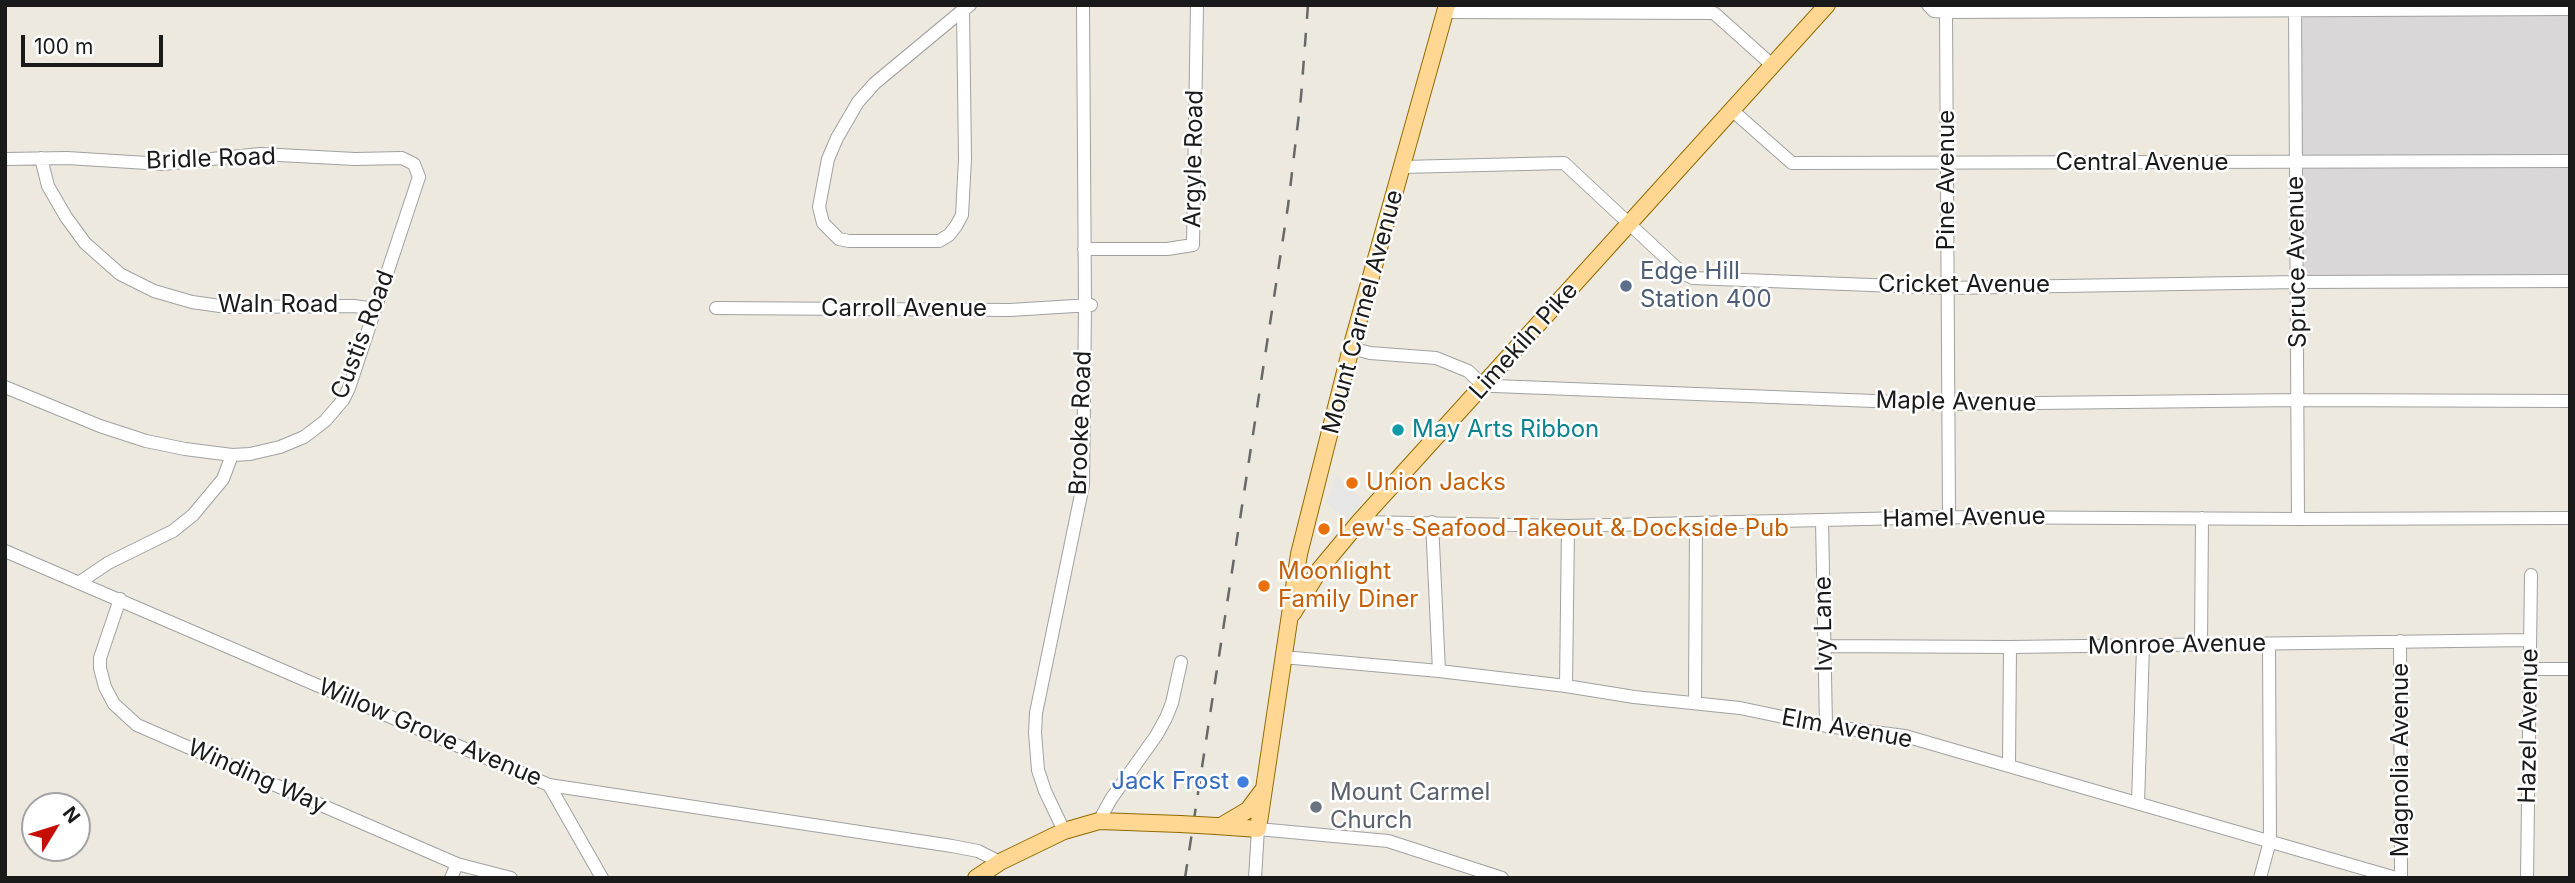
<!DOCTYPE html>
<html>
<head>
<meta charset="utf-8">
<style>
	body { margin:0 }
	#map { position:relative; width:2575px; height:883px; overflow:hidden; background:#ede9df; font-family:Inter,sans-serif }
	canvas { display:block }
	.frame { position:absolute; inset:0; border:7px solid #1a1a1a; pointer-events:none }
	.north { position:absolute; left:21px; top:792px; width:70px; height:70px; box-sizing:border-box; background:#fff; border:2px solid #a3a3a3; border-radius:50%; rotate:52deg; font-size:19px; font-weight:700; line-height:28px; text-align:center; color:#1a1a1a }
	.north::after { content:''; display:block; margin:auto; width:24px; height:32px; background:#c50d00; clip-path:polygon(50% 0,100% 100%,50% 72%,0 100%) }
	.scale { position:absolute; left:21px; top:35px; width:142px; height:32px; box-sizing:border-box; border:4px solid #1a1a1a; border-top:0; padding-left:9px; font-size:21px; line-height:24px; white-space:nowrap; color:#1a1a1a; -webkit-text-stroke:5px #fff; paint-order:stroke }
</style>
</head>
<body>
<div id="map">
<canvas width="2575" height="883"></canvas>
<div class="frame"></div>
<div class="north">N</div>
<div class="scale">100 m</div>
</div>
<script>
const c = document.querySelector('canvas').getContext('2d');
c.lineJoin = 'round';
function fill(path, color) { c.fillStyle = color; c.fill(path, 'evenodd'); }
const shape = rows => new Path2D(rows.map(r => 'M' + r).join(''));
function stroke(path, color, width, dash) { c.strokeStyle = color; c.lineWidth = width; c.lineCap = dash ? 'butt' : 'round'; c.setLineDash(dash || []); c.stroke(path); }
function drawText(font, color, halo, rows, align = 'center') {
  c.font = font + ' Inter,sans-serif'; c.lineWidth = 5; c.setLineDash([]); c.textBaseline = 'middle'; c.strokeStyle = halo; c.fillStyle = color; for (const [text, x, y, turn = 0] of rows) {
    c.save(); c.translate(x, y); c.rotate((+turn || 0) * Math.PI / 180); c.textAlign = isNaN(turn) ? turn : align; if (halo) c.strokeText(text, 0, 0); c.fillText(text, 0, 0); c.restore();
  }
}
fill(shape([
	[2570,9,2570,281,2297,282,2295,12]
]), '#d9d7d7');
fill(shape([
	[1336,476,1363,501,1343,524,1337,518,1340,515,1325,501,1330,496]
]), '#e6e6e6');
const minor = shape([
	[1928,5,1934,11,1946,12,2570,9],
	[2295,5,2298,519],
	[963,10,965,159,962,215,956,226,949,235,939,241,849,241,839,239,823,223,819,207,828,159,837,138,858,102,875,83,963,10,970,5],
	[1446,12,1714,13,1772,65],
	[1946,12,1949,517],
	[1733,111,1792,163,2570,161],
	[41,158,48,186,66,217,85,243,120,274,154,291,192,302,227,307,354,306,375,309],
	[5,159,67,158,163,164,260,154,355,159,402,158,414,164,419,177,349,388,343,400,325,421,304,437,280,447,250,454,232,455,185,449,146,441,100,426,5,387],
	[1403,167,1564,163,1682,273,1693,278,1947,288,2297,282,2570,281],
	[1084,249,1167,249,1193,245,1197,5],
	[716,308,1010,310,1091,305],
	[1351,348,1370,353,1436,358,1468,371,1484,386,1495,386,1949,404,2299,400,2570,401],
	[1822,521,1826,726],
	[1359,522,1568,526,1949,517,2298,519,2570,518],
	[1432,522,1439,671],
	[5,551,549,785,952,846,978,851,1000,862],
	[80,582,108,563,173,531,193,515,223,479,232,455],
	[120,599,100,658,100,668,105,687,114,704,137,725,457,864,511,878],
	[2400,641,2401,878],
	[2201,645,2202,518],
	[1825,646,2010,647,2530,640],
	[1283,657,1439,671,1566,686,1634,697,1740,708,1826,726,1905,736,2396,878],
	[2530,669,2570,669],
	[1566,686,1568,526],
	[1695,703,1696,523],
	[2009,766,2010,647],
	[549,785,602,878],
	[2138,803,2143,646],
	[1099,821,1111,799,1156,736,1166,718,1172,703,1181,662],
	[1064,831,1045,791,1038,770,1035,733,1036,713,1083,485,1085,306,1083,5],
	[451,878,457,864],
	[1255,878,1258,829,1388,841,1502,878],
	[2260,878,2270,841,2269,644],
	[2527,878,2531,575]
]);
const major = shape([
	[1293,613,1320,569,1359,522,1827,5],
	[1216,826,1258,829,1299,554,1351,348,1447,5],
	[1221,826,1248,810,1263,790],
	[976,878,1000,862,1064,831,1099,821,1180,824]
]);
stroke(minor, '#a1a1a1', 14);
stroke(major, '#916b00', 18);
stroke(minor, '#fff', 12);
stroke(major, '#ffd792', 16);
stroke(shape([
	[1185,878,1288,206,1301,97,1308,5]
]), '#686868', 2.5, [14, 14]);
const majorBridge = shape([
	[1180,824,1216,826]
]);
stroke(majorBridge, '#916b00', 18, []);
stroke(majorBridge, '#ffd792', 16);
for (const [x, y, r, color] of [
	[1626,286,7,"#5c6f8a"],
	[1398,430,7,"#0f9aa8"],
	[1352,483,7,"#e8710a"],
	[1324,529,7,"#e8710a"],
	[1264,586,7,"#e8710a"],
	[1243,782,7,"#3f7fe0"],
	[1316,807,7,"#6b7280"]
]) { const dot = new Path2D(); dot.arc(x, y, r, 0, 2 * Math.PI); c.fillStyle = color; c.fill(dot); stroke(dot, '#fff', 2.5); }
drawText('24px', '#1a1a1a', '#fff', [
	["Bridle Road",211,159,-2],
	["Argyle Road",1194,159,-89],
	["Central Avenue",2142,163],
	["Pine Avenue",1947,180,-90],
	["Spruce Avenue",2297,262,-91],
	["Cricket Avenue",1964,285],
	["Waln Road",278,305],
	["Carroll Avenue",904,309],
	["Mount Carmel Avenue",1363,312,-75],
	["Custis Road",363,335,-69],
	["Limekiln Pike",1524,341,-48],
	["Maple Avenue",1956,402,1],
	["Brooke Road",1081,423,-88],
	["Hamel Avenue",1964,518,-1],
	["Ivy Lane",1824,624,-91],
	["Monroe Avenue",2177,645,-1],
	["Hazel Avenue",2529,726,-89],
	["Elm Avenue",1847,729,10],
	["Willow Grove Avenue",430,733,23],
	["Magnolia Avenue",2401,760,-90],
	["Winding Way",257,777,24]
]);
drawText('24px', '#4e5e75', '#fff', [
	["Edge Hill",1640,272],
	["Station 400",1640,300]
], 'left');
drawText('24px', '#0d838f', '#fff', [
	["May Arts Ribbon",1412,430]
], 'left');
drawText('24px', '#c56008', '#fff', [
	["Union Jacks",1366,483],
	["Lew's Seafood Takeout & Dockside Pub",1338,529],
	["Moonlight",1278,572],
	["Family Diner",1278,600]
], 'left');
drawText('24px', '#366cbe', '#fff', [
	["Jack Frost",1229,782]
], 'right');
drawText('24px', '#5b616d', '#fff', [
	["Mount Carmel",1330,793],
	["Church",1330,821]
], 'left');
</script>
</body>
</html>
